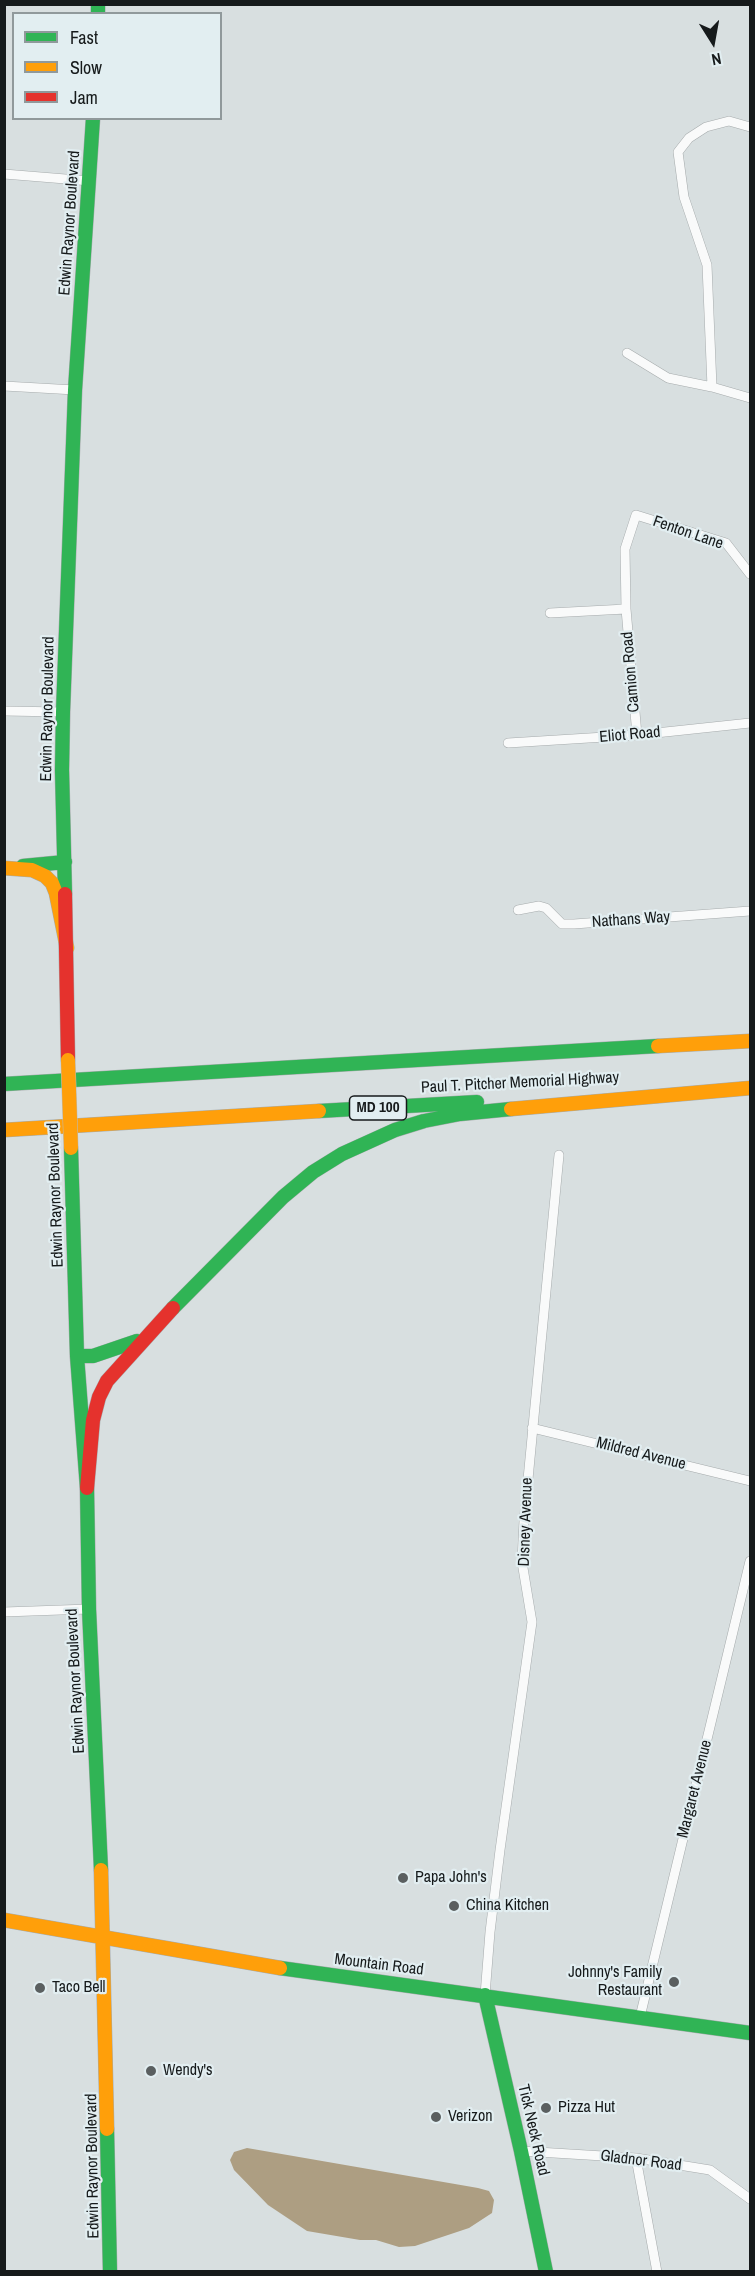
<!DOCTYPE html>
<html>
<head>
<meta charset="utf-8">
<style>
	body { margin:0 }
	#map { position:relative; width:755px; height:2276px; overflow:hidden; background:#d8dfe0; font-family:"Archivo Narrow",sans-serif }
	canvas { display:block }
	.frame { position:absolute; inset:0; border:6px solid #161a1b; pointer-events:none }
	.legend { position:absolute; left:12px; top:12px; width:210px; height:108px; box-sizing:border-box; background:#e2eef1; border:2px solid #90999b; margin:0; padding:8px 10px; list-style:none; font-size:18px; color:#161a1b }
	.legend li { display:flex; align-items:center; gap:12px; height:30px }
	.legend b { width:30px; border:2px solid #90999b }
	.north { position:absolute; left:683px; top:12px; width:60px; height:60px; -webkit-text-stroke:4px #e2eef1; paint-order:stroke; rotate:169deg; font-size:16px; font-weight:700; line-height:24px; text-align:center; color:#161a1b }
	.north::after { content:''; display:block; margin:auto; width:21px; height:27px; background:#161a1b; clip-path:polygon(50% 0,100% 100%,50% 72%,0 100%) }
</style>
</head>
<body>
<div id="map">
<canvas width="755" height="2276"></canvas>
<div class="frame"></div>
<ul class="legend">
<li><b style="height:8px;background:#30b455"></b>Fast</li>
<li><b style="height:8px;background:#ff9f0a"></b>Slow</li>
<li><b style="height:8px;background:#e5322d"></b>Jam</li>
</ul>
<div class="north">N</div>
</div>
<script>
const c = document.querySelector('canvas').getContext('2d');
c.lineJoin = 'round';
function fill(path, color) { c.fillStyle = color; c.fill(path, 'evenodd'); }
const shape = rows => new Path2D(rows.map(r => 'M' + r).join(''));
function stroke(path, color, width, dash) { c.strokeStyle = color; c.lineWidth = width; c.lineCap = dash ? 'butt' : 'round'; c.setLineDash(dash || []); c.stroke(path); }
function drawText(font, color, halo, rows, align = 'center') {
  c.font = font + ' "Archivo Narrow",sans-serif'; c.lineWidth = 4.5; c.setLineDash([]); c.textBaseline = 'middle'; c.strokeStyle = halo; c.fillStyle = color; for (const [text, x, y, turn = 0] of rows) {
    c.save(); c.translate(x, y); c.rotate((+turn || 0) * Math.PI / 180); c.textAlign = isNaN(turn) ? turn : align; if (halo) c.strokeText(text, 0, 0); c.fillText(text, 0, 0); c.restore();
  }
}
fill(shape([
	[247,2148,478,2188,489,2191,494,2200,492,2213,469,2228,415,2246,399,2247,376,2240,360,2240,307,2231,268,2205,234,2170,230,2160,234,2152]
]), '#ad9e82');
const street = shape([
	[4,174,90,181],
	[627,353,668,378,712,387,750,398],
	[4,386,75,390],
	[712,387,707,265,684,197,678,152,689,138,706,127,729,121,750,127],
	[550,613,626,609],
	[4,711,63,712],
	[637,735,626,609,625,549,636,515,726,543,750,574],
	[508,743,637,735,750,723],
	[518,910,539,906,546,908,562,924,574,924,750,911],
	[532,1428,750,1481],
	[4,1612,89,1609],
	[485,1995,490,1932,500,1850,532,1622,522,1562,524,1521,559,1155],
	[640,2017,750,1561],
	[521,2151,636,2158,710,2170,750,2199],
	[636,2158,657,2272]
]);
const fast = shape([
	[98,4,98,14],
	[23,866,65,862],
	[65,894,62,770,63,712,75,390,93,118],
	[4,1084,658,1046],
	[319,1111,477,1102],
	[71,1148,77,1356,87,1488,89,1609,101,1870],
	[173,1308,283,1197,313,1172,342,1154,395,1130,424,1121,460,1114,511,1109],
	[77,1356,93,1356,137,1341],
	[280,1968,750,2033],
	[485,1995,521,2151,546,2272],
	[107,2129,110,2272]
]);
const slow = shape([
	[4,868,32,870,45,876,52,883,56,893,67,948],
	[658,1046,750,1041],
	[511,1109,750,1088],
	[4,1130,319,1111],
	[101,1870,107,2129],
	[4,1920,280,1968]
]);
const jam = shape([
	[65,894,68,1060],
	[87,1488,93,1420,99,1397,107,1381,173,1308]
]);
stroke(street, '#a6abac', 10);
stroke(fast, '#a6abac', 15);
stroke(slow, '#a6abac', 15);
stroke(jam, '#a6abac', 15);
stroke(street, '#f9fafa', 9);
stroke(fast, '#30b455', 14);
stroke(slow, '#ff9f0a', 14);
stroke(jam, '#e5322d', 14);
const slowBridge = shape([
	[68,1060,71,1148]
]);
stroke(slowBridge, '#b9bdbe', 15, []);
stroke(slowBridge, '#ff9f0a', 14);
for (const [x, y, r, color] of [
	[403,1878,6,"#5a5f60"],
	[454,1906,6,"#5a5f60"],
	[674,1982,6,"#5a5f60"],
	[40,1988,6,"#5a5f60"],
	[151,2071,6,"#5a5f60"],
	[546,2108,6,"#5a5f60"],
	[436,2117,6,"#5a5f60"]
]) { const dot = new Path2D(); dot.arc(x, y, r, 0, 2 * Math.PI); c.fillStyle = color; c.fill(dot); stroke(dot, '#e2eef1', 2); }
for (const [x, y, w] of [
	[378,1108,57]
]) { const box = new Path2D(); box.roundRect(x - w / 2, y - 12, w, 24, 4.5); c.fillStyle = '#e2eef1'; c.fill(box); stroke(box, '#161a1b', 1.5); }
drawText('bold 15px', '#161a1b', null, [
	["MD 100",378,1108]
]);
drawText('16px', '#161a1b', '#e2eef1', [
	["Edwin Raynor Boulevard",70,223,-86],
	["Fenton Lane",688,533,19],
	["Camion Road",631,672,-95],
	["Edwin Raynor Boulevard",48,709,-89],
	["Eliot Road",630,735,-5],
	["Nathans Way",631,920,-4],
	["Paul T. Pitcher Memorial Highway",520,1083,-3],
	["Edwin Raynor Boulevard",56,1195,-92],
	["Mildred Avenue",641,1454,14],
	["Disney Avenue",526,1522,-88],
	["Edwin Raynor Boulevard",76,1681,-93],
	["Margaret Avenue",695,1789,-76],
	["Mountain Road",379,1965,7],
	["Tick Neck Road",533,2130,77],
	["Gladnor Road",641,2161,7],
	["Edwin Raynor Boulevard",93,2166,-91]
]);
drawText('16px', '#161a1b', '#e2eef1', [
	["Papa John's",415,1878],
	["China Kitchen",466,1906],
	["Johnny's Family",662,1973,"right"],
	["Restaurant",662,1991,"right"],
	["Taco Bell",52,1988],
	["Wendy's",163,2071],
	["Pizza Hut",558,2108],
	["Verizon",448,2117]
], 'left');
</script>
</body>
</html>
